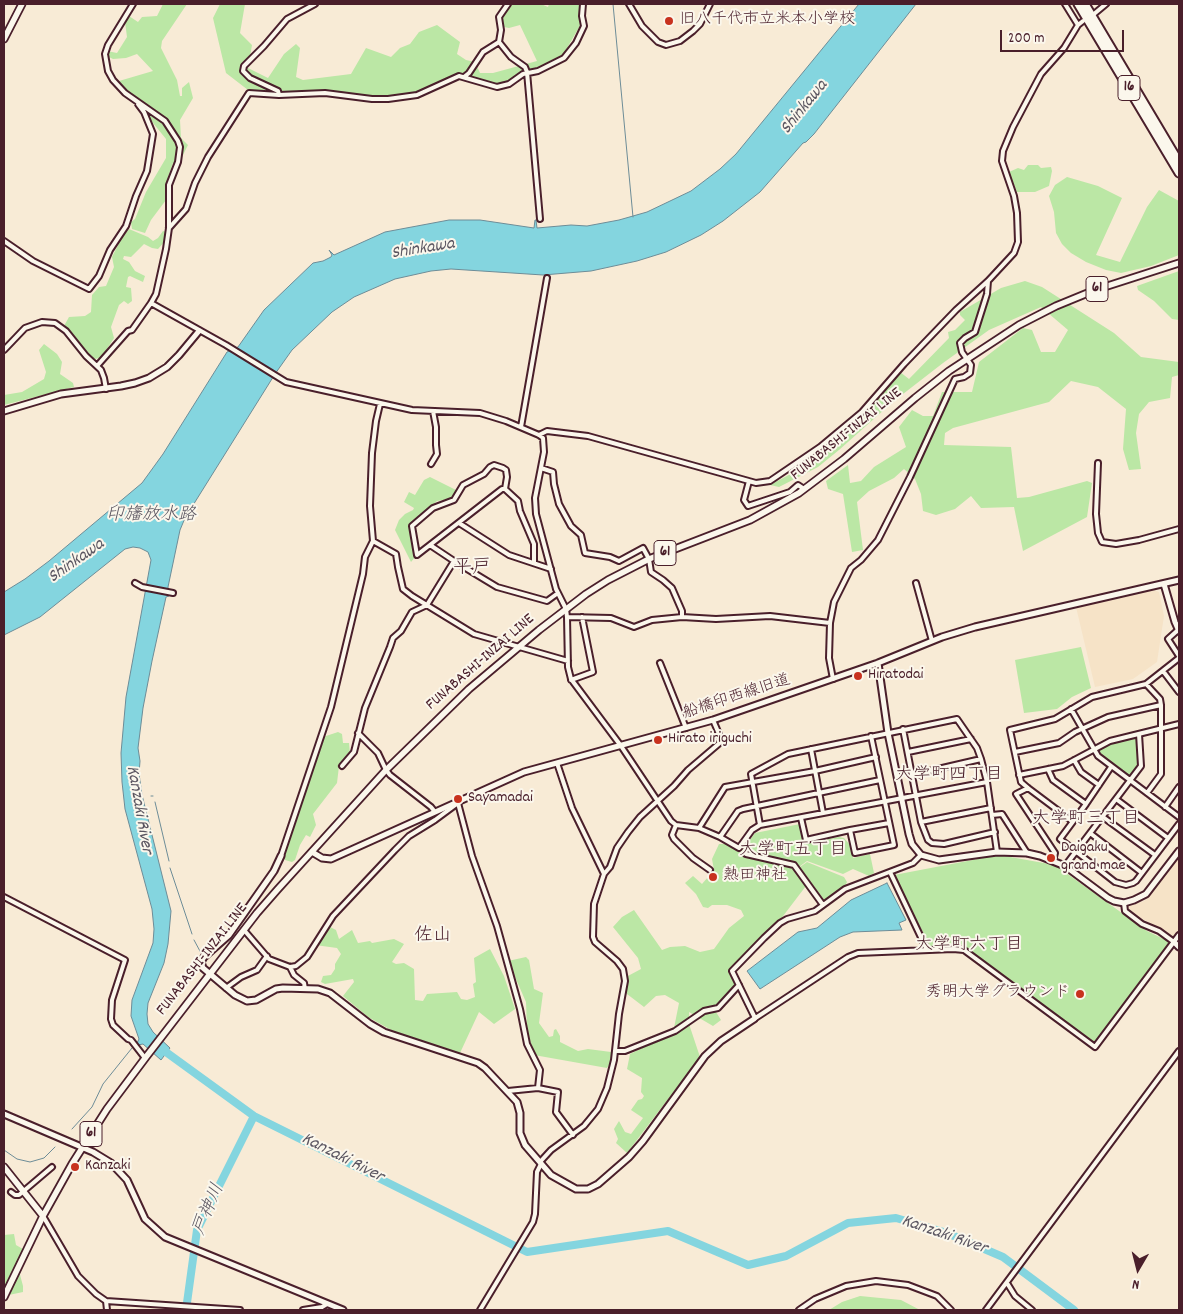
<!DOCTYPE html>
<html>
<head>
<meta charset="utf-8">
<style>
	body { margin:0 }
	#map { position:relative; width:1183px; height:1314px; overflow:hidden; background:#f8ebd6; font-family:Dekko,sans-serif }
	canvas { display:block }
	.frame { position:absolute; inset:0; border:5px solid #4a1f2b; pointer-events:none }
	.north { position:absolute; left:1113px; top:1244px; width:50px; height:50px; -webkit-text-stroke:4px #fbf7ec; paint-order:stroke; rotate:188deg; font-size:14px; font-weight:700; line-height:20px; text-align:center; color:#4a1f2b }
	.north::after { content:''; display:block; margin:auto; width:18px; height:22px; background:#4a1f2b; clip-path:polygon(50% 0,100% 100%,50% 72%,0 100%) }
	.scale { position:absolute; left:1000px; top:30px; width:124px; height:22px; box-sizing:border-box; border:2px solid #4a1f2b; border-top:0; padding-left:6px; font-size:15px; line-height:18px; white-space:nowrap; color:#4a1f2b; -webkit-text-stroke:4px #fbf7ec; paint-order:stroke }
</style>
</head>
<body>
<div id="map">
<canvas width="1183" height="1314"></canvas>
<div class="frame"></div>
<div class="north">N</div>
<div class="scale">200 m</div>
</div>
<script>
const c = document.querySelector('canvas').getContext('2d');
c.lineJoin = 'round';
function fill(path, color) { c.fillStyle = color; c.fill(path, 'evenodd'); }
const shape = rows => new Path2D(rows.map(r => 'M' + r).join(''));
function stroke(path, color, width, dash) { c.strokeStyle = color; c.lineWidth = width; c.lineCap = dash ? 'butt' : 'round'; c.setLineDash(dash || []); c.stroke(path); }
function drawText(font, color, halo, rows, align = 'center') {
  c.font = font + ' Dekko,"Klee One",sans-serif'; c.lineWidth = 4; c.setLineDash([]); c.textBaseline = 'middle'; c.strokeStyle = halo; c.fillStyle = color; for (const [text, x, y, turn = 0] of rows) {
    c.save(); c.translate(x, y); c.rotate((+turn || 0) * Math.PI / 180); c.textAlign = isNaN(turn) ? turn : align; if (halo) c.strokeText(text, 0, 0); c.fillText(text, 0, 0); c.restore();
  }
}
fill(shape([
	[1154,590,1159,592,1164,616,1157,662,1133,679,1095,687,1076,607],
	[1179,856,1179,930,1174,937,1134,914,1126,907,1144,901]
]), '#f6e3c7');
fill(shape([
	[163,4,187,4,162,41,161,48,177,80,180,96,182,96,182,88,189,82,193,98,180,120,181,138,188,145,179,163,173,163,168,177,166,200,151,220,145,233,132,229,131,222,135,219,146,192,166,158,166,139,119,81,153,71,137,54,126,58,113,59,107,56,107,51,117,53,127,37,125,22,129,16,138,22,142,17,157,16],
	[220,4,245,4,240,33,252,45,248,68,268,78,284,54,296,44,300,48,296,77,303,80,351,74,366,48,391,57,400,48,410,44,419,32,437,25,460,42,457,54,466,60,475,62,480,73,493,73,537,61,520,25,509,28,504,27,501,17,510,4,541,4,548,7,549,4,581,4,580,10,581,24,563,55,544,66,524,70,511,80,499,84,493,84,458,74,414,93,407,94,382,97,326,91,275,93,258,90,248,90,226,73,213,18],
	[1028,165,1038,165,1041,168,1051,167,1052,171,1049,186,1035,192,1017,192,1009,172,1018,168,1024,170],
	[1067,177,1098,186,1122,198,1096,255,1120,262,1147,207,1159,190,1179,201,1179,255,1151,266,1121,273,1106,270,1086,262,1071,253,1062,244,1056,233,1054,212,1049,196,1055,185],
	[129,229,148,237,153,241,158,238,163,231,167,232,166,240,158,249,152,248,144,244,131,257,124,256,123,259,129,262,135,271,145,276,143,282,130,276,128,277,126,287,131,288,132,301,128,304,124,301,119,305,111,327,114,338,101,358,94,359,64,326,69,317,85,316,91,312,92,295,99,287,106,286,114,267,112,257,120,241],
	[1179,271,1179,320,1172,319,1154,301,1138,290,1137,286],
	[1025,281,1042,287,1114,333,1141,357,1179,362,1179,375,1172,377,1170,398,1149,402,1139,414,1136,433,1141,469,1129,470,1123,449,1126,409,1098,387,1071,381,1049,402,953,428,945,433,944,445,1011,447,1017,498,1029,497,1087,481,1092,483,1087,517,1023,551,1014,507,981,508,971,496,955,509,936,515,923,511,921,494,915,479,904,469,894,478,869,491,857,502,863,550,852,552,843,494,828,489,826,481,848,465,850,483,861,481,874,467,906,447,899,427,912,410,923,416,933,416,942,392,972,392,979,362,1023,328,1032,330,1041,352,1055,352,1068,330,1041,307,989,330,943,363,894,401,839,450,818,467,779,487,770,485,813,462,837,436,866,412,900,372,909,379,949,338,948,332,955,330,965,320,960,315,960,312,1001,288],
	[44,344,57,354,62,362,60,374,73,383,74,387,4,405,4,395,22,392,44,379,46,372,39,350],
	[430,477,456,490,451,499,437,501,411,524,410,528,416,556,411,562,395,530,399,520,405,514,413,510,414,508,404,502,409,492,415,495,424,480],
	[1081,647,1091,688,1072,697,1057,709,1024,713,1015,660],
	[338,732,342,734,343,743,349,743,350,754,339,766,337,783,313,814,316,825,310,837,306,835,300,845,295,860,292,862,285,860,284,852,290,833,323,737],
	[1137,737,1137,766,1130,777,1101,755,1098,751,1112,743],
	[800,824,805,844,839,837,844,838,850,845,853,858,870,854,874,873,869,876,853,869,843,874,807,861,799,867,809,882,777,924,728,971,736,985,720,1003,716,1012,721,1020,713,1026,689,1012,690,1027,700,1057,627,1153,616,1143,618,1139,614,1129,619,1121,625,1132,631,1134,643,1118,631,1110,638,1100,642,1099,644,1096,641,1092,642,1078,627,1069,630,1054,669,1035,674,1028,679,1003,665,995,656,996,644,1007,627,994,626,977,641,969,638,958,613,927,622,917,634,910,662,950,670,947,685,946,700,952,714,949,729,928,744,916,741,910,727,905,712,905,708,908,703,907,696,894,685,883,693,876,702,884,714,870,712,859,719,844,729,844,741,852,755,833],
	[999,855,1055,865,1147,931,1170,942,1094,1043,963,945,930,946,894,875],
	[807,862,844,877,847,882,845,886,824,900,800,867],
	[328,926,336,930,339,939,352,930,358,943,370,941,372,943,394,939,404,944,392,962,396,964,404,963,414,969,415,1000,423,1001,427,994,457,992,461,999,467,1000,475,997,473,984,476,982,474,958,490,949,504,976,515,1009,494,1024,479,1012,460,1053,393,1031,368,1017,343,996,354,982,353,979,325,984,321,982,323,976,331,975,335,969,335,964,341,954,337,948,315,945],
	[526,957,529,960,534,989,543,993,539,1023,549,1037,553,1036,554,1030,556,1029,560,1036,560,1042,578,1051,588,1049,611,1052,613,1055,611,1062,607,1068,534,1055,527,1028,526,1002,508,961],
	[14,1234,16,1245,28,1252,19,1271,23,1286,23,1292,4,1296,4,1235],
	[860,1296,901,1300,920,1310,829,1310,842,1302]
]), '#bbe7a5');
const water = shape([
	[859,4,916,4,814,134,806,142,803,143,760,192,723,221,701,235,666,252,637,261,591,271,543,275,451,269,431,271,395,279,354,297,332,312,292,350,275,374,185,518,180,530,168,587,169,596,166,597,152,661,143,708,138,748,140,761,139,774,142,795,171,911,168,944,164,963,148,1003,147,1014,148,1024,153,1032,170,1048,161,1060,143,1044,138,1045,137,1043,139,1039,131,1016,132,1000,153,943,154,929,152,909,125,809,122,782,121,753,126,697,151,560,148,552,140,548,133,547,125,549,40,617,4,635,4,592,25,579,49,561,142,483,163,454,227,352,238,347,264,310,313,263,323,261,331,257,332,255,329,250,334,255,385,232,449,220,480,220,534,228,535,220,536,220,537,228,571,225,587,226,619,220,647,212,691,191,720,169,736,154,859,4],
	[887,883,906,920,899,923,902,930,853,932,840,937,760,989,747,971,798,932,817,928,851,900,887,883]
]);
fill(water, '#84d5df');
stroke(water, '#6d8c97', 1);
stroke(shape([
	[613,4,633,217],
	[151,796,153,796],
	[155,802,169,861],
	[170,868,192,934],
	[194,940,201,953],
	[72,1129,92,1107,103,1084,132,1048],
	[4,1150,17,1159,30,1162,44,1158,55,1147]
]), '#6d8c97', 1);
stroke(shape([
	[159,1047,254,1116,527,1252,668,1231,748,1265,786,1256,848,1223,896,1218,947,1233,1003,1257,1074,1310],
	[186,1310,197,1230,254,1116]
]), '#84d5df', 8);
const street = shape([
	[133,4,108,45,105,54,108,71,113,80,125,93,165,121,178,141,180,147,178,162,169,185,169,228,166,249,156,294,151,303,226,345,286,382,412,410,480,413,506,421,539,435,543,438,544,452,535,498,536,514,556,589,566,609,567,617,568,667,571,679,621,746,671,821,676,825,699,828,720,837,739,848,752,830,760,825,987,782],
	[629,4,642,26,658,42,666,45,680,41,693,31,700,24,710,4],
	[1065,4,1078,25],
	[1094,14,1106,4],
	[499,42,511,57,525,67,527,72,540,219],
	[464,77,469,73,483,52,499,42,501,30,499,17,508,4],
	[279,95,278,91,250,78,243,71,244,66,264,46,287,19,315,4],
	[169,228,186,209,195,183,208,157,249,93,279,95,325,93,372,99,388,99,417,95,459,76,497,87,509,84,523,74,538,71,564,58,576,43,584,26,582,16,583,4],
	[4,241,33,261,89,289,99,276,110,250,126,226,136,196,147,171,153,134,144,112,138,104],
	[4,350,25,328,42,322,55,323,66,331,86,356,101,370,104,378,106,389],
	[97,366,128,331,132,330,151,303],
	[521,427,547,278],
	[539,435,547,431,588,436,756,483,770,481,820,447,862,412,904,364,956,310,988,281,1014,253,1018,242,1017,213,1014,196,1002,161,1003,151,1013,127,1041,74,1064,48,1078,25,1083,21],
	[1098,463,1096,514,1098,533,1102,542,1116,544,1139,540,1179,529],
	[431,464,437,454,436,445,436,427,433,411],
	[541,468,553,472,554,484,559,504,571,526,581,535,585,553,610,557,619,561,643,548,649,559,651,572,663,580,672,588,682,611,682,617],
	[749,481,744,500,748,506,790,492,798,485,804,489],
	[505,489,507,477,506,470,503,468,494,465,490,467,484,474,463,485,454,500,433,508,412,526,417,555,502,489,505,489,518,501,520,511,534,544,534,563],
	[459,523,509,555,551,569],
	[373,541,396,554,398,567,403,589,412,596,474,634,568,661],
	[430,545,454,561],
	[135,583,142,587,173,593],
	[916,583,932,641],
	[567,617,611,618,634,627,652,620,682,617,716,619,770,616,830,623],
	[1178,630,1168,639,1179,656],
	[660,663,686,728],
	[1163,671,1179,692],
	[833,679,829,658,830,623,834,602,851,568,861,560,878,540,910,477,955,379,964,377,970,373,971,365,962,352,960,343,965,338,975,332,987,294,988,281],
	[571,680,593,672,582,617],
	[1071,709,1098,756,1179,817],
	[903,729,921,822,928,840,932,843,944,844,995,832],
	[358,733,378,753,386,770,390,775,431,807,435,812],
	[811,749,823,813],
	[908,752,971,739],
	[1015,752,1059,743,1075,732,1108,717,1161,705,1160,699,1146,684],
	[1074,760,1081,772,1099,785],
	[342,766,354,752,365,708,390,647,393,638,401,631,412,612,427,605,454,561,497,587,547,601,558,593],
	[1111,767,1086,804,1060,839,1115,882,1126,885,1133,883,1136,881,1179,824],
	[1048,769,1053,780,1086,804],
	[912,775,981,759],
	[1019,775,1063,766,1110,741,1179,724],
	[1028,788,1016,794,1055,853,1053,861],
	[1147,793,1161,774,1161,705],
	[1116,799,1168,838],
	[1165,807,1179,787],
	[992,815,1002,814,1027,853],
	[1103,817,1155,855],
	[801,818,806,840,850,830,855,853,894,845,871,736],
	[1072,821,1028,788,1021,782,1010,730,1055,719,1092,697,1146,684,1179,658],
	[921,822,991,808],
	[676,825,672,835,674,839,693,858,710,870],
	[760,825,751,774,788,754,957,719,977,748,981,759,987,782,997,852],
	[699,828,725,787,815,771,876,757],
	[850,830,889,823],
	[1090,833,1142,873],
	[720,837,738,811,743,809,880,780],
	[746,854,794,865,823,905],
	[281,856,331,707,363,574,365,557,373,541,370,506,372,453,376,421,380,404],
	[1065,866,1141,766,1139,734],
	[890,872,927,950],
	[604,874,610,867,617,848,628,832,640,817,674,786,688,770,722,741,713,720],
	[4,897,125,960,112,1000,111,1019,113,1025,128,1039,131,1040,145,1058],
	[1124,903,1125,911,1142,924,1159,931,1174,942],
	[244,930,269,959,290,967,296,966,307,957,333,916,395,850,409,836,435,820,458,803,472,856,497,926,520,1009,527,1044,540,1070,538,1088,508,1091],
	[290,967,294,975,304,983,305,989],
	[226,988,241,977,257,970,267,956],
	[755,1018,732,971,764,938,780,923,787,919,815,911,845,889,913,863,921,855],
	[754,1019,848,957,858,953,953,949,964,950,1095,1047,1179,935],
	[616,1051,625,1051,675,1031,704,1011,718,1008,739,985],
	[538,1088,558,1092,556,1112,573,1135],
	[540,1162,551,1150,584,1126,598,1109,607,1088,614,1060,619,1014,625,981,623,969,617,961,595,942,593,937,594,904,604,874,572,808,557,763],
	[11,1192,15,1195,19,1195,52,1167],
	[43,1216,78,1276,96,1294,106,1301,240,1310],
	[1007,1283,1015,1296,1032,1310],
	[106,1301,107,1310],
	[303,1310,322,1307,327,1304],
	[480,1310,533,1222,535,1214,537,1172,541,1164],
	[799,1310,815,1299,846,1286,876,1281,908,1285,937,1296,951,1310],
	[986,1310,1179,1051]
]);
const secondary = shape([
	[4,411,61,394,121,386,135,383,149,378,167,367,179,355,199,331],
	[1164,584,1175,622,1179,631],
	[878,663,888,733,909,834,912,844,921,855,939,860,997,852,1027,853,1040,856,1065,866,1108,898,1114,901,1124,903,1134,900,1146,894,1179,851],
	[312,852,322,858,331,859,524,772,713,720,878,663,942,637,975,627,1179,580],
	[281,856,274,871,229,935,204,957,201,962,203,968,235,995,247,1001,256,1000,276,989,283,988,318,989,330,993,370,1024,384,1032,478,1063,485,1068,517,1102,520,1113,520,1133,525,1145,551,1175,576,1189,588,1189,598,1184,629,1157,643,1141,705,1056,721,1041,754,1019],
	[1174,942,1179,947],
	[4,1114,93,1152,111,1163,127,1180,145,1219,165,1237,343,1310]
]);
const primary = shape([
	[4,39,22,4],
	[4,1167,43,1216],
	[4,1297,43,1216,72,1164,107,1109,146,1057,257,913,278,889,386,770,469,689,539,630,586,594,608,580,649,559,750,520,799,493,844,459,915,398,949,371,1019,325,1056,306,1095,290,1179,263]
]);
const highway = shape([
	[1078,4,1179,173],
	[1085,4,1179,162]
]);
stroke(street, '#4a1f2b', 8);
stroke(secondary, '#4a1f2b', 9);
stroke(primary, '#4a1f2b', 9);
stroke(highway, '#4a1f2b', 11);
stroke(street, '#fbf7ec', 4);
stroke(secondary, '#fbf7ec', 5);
stroke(primary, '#fbf7ec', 5.5);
stroke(highway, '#fbf7ec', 7);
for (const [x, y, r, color] of [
	[669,21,5,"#c8321e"],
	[858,676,5,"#c8321e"],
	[658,740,5,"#c8321e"],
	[458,799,5,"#c8321e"],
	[1051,858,5,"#c8321e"],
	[713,877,5,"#c8321e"],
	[1080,994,5,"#c8321e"],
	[75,1167,5,"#c8321e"]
]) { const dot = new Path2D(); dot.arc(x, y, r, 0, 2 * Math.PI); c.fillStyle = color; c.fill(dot); stroke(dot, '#fbf7ec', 2); }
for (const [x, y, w] of [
	[1129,88,22],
	[1097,289,22],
	[665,553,22],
	[91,1134,22]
]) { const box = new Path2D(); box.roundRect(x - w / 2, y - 12.5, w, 25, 4); c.fillStyle = '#fbf7ec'; c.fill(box); stroke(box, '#4a1f2b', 1); }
drawText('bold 15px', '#4a1f2b', null, [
	["16",1129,88],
	["61",1097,289],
	["61",665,553],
	["61",91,1134]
]);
drawText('16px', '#4a1f2b', '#fbf7ec', [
	["旧八千代市立米本小学校",679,21],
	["Hiratodai",868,676],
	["Hirato iriguchi",668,740],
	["Sayamadai",468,799],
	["Daigaku",1061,849],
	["grand mae",1061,867],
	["熱田神社",723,877],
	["秀明大学グラウンド",1070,994,"right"],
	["Kanzaki",85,1167]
], 'left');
drawText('16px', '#4a1f2b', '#fbf7ec', [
	["FUNABASHI-INZAI LINE",847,435,-39],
	["FUNABASHI-INZAI LINE",481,663,-41],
	["船橋印西線旧道",737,698,-18],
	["FUNABASHI-INZAI LINE",203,960,-52]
]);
drawText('italic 18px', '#5b5661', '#fbf7ec', [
	["Shinkawa",805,108,-51],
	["Shinkawa",423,250,-9],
	["印旛放水路",151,517],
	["Shinkawa",77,562,-35],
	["Kanzaki River",138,810,80],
	["Kanzaki River",342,1159,27],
	["戸神川",210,1210,-67],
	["Kanzaki River",944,1236,19]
]);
drawText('18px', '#4a1f2b', '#fbf7ec', [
	["大学町四丁目",949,777],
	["大学町三丁目",1086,821],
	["大学町五丁目",793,852],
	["大学町六丁目",969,947]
]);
drawText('19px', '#4a1f2b', '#fbf7ec', [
	["平戸",472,569],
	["佐山",433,937]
]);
</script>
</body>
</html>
